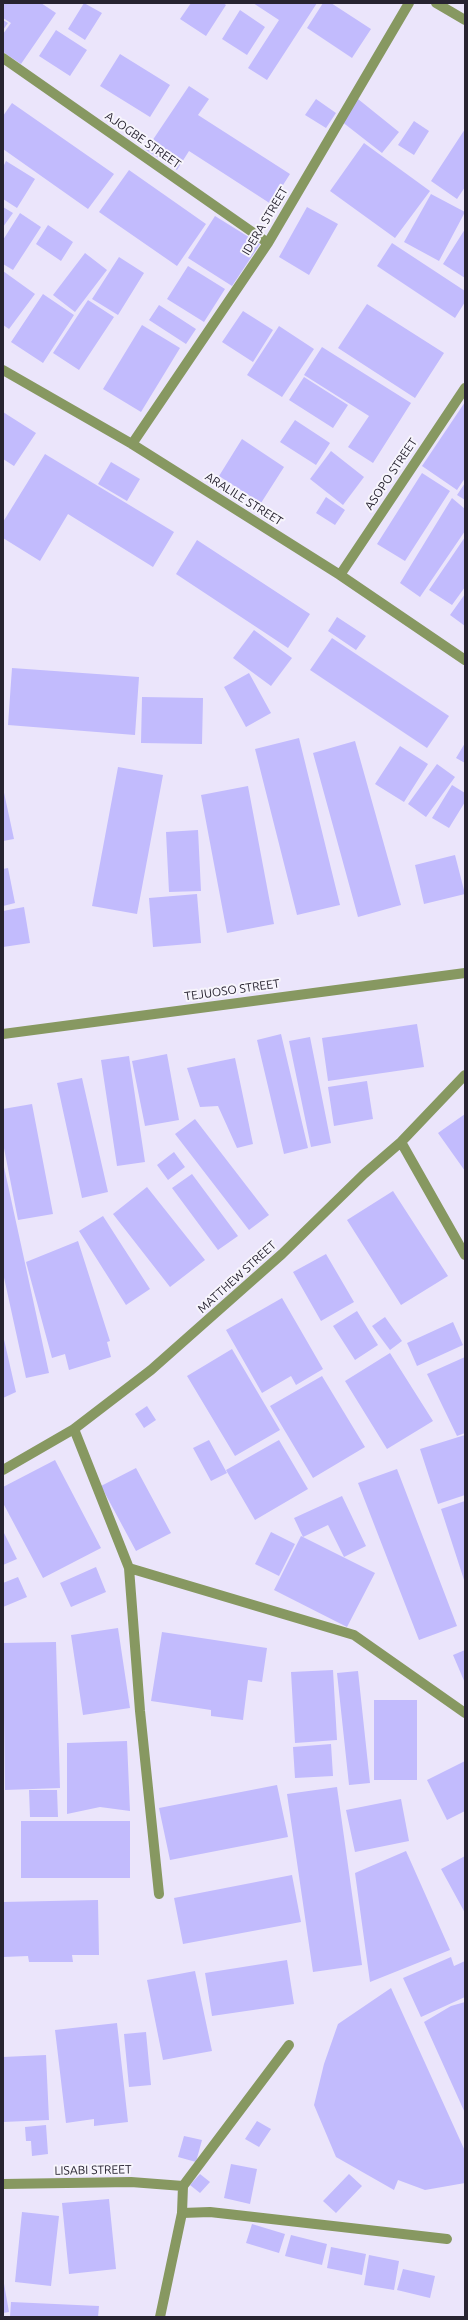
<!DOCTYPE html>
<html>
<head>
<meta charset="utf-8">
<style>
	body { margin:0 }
	#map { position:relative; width:468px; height:2320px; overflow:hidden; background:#ebe5fb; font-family:Ubuntu,sans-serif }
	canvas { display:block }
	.frame { position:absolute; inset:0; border:4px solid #272330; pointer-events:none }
</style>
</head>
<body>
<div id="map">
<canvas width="468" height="2320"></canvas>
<div class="frame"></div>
</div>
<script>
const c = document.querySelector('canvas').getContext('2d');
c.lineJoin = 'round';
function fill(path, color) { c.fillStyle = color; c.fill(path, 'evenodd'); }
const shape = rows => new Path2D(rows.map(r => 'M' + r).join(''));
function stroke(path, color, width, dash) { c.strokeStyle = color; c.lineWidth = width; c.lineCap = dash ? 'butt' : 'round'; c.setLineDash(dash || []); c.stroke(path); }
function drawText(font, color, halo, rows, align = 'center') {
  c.font = font + ' Ubuntu,sans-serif'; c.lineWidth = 4; c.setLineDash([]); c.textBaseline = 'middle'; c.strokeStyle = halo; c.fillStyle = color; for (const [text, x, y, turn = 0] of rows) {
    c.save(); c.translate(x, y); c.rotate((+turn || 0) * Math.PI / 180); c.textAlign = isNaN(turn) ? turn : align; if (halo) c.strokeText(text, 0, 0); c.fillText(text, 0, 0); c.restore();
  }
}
fill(shape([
	[3,3,41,3,56,13,21,64,3,52,3,34,11,23,3,18],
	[84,3,102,13,85,40,68,29],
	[191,3,223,3,226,5,206,36,180,19],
	[253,3,317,3,267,80,248,68,279,20],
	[323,3,331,3,371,29,352,58,307,28],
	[240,10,265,27,247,55,222,39],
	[3,20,8,23,3,30],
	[56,30,87,50,70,76,39,56],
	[120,54,170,85,150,117,100,86],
	[189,86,209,99,198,115,290,174,271,204,189,151,177,170,146,150],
	[316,99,336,113,326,128,305,115],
	[358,99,399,132,382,153,341,121],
	[12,103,114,174,88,209,3,149,3,116],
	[414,121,429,131,414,155,398,145],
	[465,129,465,187,457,199,431,181],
	[364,143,430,191,395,238,330,191],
	[6,161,35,179,17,208,3,199,3,167],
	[129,170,206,224,177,266,99,212],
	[431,194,465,212,439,261,404,242],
	[3,207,13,213,3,227],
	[307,207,338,224,309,275,279,257],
	[20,213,41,227,13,270,3,264,3,240],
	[215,216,260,244,232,286,188,258],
	[48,225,73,242,61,261,36,244],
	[465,229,465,278,443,264],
	[392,243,465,291,465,302,455,318,377,266],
	[85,253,107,270,75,312,53,295],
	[119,257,144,273,118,315,92,299],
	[188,266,225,289,204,322,167,299],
	[3,271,35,294,9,329,3,325],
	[43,294,74,315,43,363,11,342],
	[88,300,114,317,79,370,53,353],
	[367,304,444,353,415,398,338,348],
	[159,305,196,329,186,344,149,320],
	[243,311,273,330,253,362,222,342],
	[142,325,180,348,141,412,103,389],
	[279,326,314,349,282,397,247,375],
	[322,347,411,403,373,463,348,447,369,416,304,375],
	[304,377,348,405,333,428,289,400],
	[465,402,465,478,457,490,422,466],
	[3,412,36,433,14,466,3,459],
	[295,420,330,443,316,465,280,442],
	[242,439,284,467,261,503,219,476],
	[331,451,364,477,343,505,310,479],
	[45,454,174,532,153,567,68,514,40,561,3,538,3,522],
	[111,462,140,479,127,501,98,484],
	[422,473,450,491,405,561,377,544],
	[465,483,465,500,457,495],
	[326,497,345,510,335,525,316,513],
	[452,498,465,509,465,531,420,597,400,583],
	[465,537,465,587,452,605,429,590],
	[197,540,310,614,288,648,176,574],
	[465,594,465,626,450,615],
	[337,617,366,636,356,650,328,631],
	[254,630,292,658,271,686,233,658],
	[332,638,449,716,427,748,310,670],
	[12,668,139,677,135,735,8,725],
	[249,673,271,713,246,727,224,687],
	[142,697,203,698,202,744,141,743],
	[299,738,340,905,297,915,255,749],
	[355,741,401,905,358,917,313,753],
	[465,743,465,763,456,758],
	[400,746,428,764,404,802,375,784],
	[437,764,455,777,426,817,408,804],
	[118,767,163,775,137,914,92,906],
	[452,785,465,793,465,802,449,828,432,818],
	[248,786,274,924,227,933,201,795],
	[3,788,14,839,3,841],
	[198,830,201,891,169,892,166,832],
	[455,855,465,894,424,904,415,865],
	[8,868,15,903,3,906,3,869],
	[197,894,201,943,153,947,149,898],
	[24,907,30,943,3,947,3,911],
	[417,1024,424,1067,328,1081,322,1038],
	[281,1034,308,1148,284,1154,257,1040],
	[310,1037,331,1143,311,1147,289,1041],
	[167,1054,179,1120,145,1126,132,1061],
	[129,1056,145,1162,117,1166,101,1060],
	[235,1058,253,1144,237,1148,218,1106,200,1107,187,1068],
	[82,1078,108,1192,82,1198,57,1083],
	[367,1081,373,1119,334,1126,328,1087],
	[32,1104,53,1214,18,1220,3,1143,3,1109],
	[465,1114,465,1171,438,1133],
	[195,1119,269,1215,249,1230,175,1134],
	[174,1152,185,1167,168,1180,157,1165],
	[4,1167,49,1373,26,1378,3,1273],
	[192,1174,238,1236,218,1250,172,1188],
	[147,1187,205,1260,170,1287,113,1214],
	[393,1191,448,1276,401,1305,347,1220],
	[103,1216,150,1289,126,1305,79,1231],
	[78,1241,110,1341,107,1342,111,1357,69,1370,65,1354,52,1358,26,1262],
	[326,1254,354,1302,321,1321,293,1272],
	[282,1298,323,1369,296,1385,291,1376,262,1393,226,1330],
	[357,1311,378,1345,355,1360,333,1326],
	[385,1317,402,1341,390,1350,372,1326],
	[453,1322,463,1345,417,1366,407,1343],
	[3,1335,16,1392,3,1398],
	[232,1349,280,1430,235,1456,187,1376],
	[390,1353,433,1421,387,1449,345,1381],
	[465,1357,465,1433,457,1436,427,1374],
	[322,1376,365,1447,313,1478,270,1406],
	[147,1406,156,1420,144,1428,135,1414],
	[465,1435,465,1495,438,1504,420,1449],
	[209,1440,227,1473,211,1481,193,1448],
	[279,1440,308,1489,255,1520,226,1470],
	[55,1460,101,1548,43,1578,3,1503,3,1487],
	[136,1468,171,1533,136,1551,101,1486],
	[397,1469,457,1626,419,1640,358,1483],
	[342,1496,366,1546,344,1557,328,1525,303,1537,294,1518],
	[465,1501,465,1583,441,1509],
	[3,1531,17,1559,3,1565],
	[271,1532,295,1544,279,1576,255,1564],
	[301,1536,375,1573,347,1627,274,1590],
	[96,1567,106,1592,71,1607,60,1583],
	[18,1577,27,1597,3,1607,3,1583],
	[118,1628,130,1708,83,1715,71,1635],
	[162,1632,267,1648,262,1682,248,1680,243,1720,211,1716,211,1710,151,1701],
	[56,1642,60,1788,5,1790,3,1643],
	[465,1650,465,1683,453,1655],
	[333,1670,337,1740,295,1743,291,1672],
	[358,1671,370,1783,349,1785,337,1673],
	[374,1700,417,1700,417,1780,374,1780],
	[127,1741,130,1811,100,1807,67,1814,67,1743],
	[331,1744,333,1776,295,1778,293,1747],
	[465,1761,465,1811,447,1820,427,1780],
	[277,1785,288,1837,170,1860,159,1808],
	[337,1787,362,1965,313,1972,287,1794],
	[29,1790,57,1790,58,1817,30,1817],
	[401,1799,409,1841,355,1852,346,1810],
	[21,1821,130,1821,130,1878,21,1878],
	[406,1851,450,1950,370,1982,355,1873],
	[465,1856,465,1913,441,1869],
	[292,1875,301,1922,183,1944,174,1898],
	[98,1900,99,1955,72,1955,73,1962,29,1962,28,1956,3,1957,3,1902],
	[451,1957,454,1966,465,1961,465,1997,421,2017,403,1978],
	[287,1960,294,2004,212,2016,205,1973],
	[195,1971,212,2051,163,2060,147,1980],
	[391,1988,465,2151,465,2183,425,2190,398,2180,394,2190,336,2157,314,2105,324,2064,338,2024],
	[465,2002,465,2113,424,2022,451,2006],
	[117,2023,128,2122,94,2126,94,2119,66,2123,55,2030],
	[146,2032,151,2085,129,2087,124,2034],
	[46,2055,49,2120,3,2122,3,2057],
	[257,2121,271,2129,259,2147,245,2139],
	[46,2125,48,2154,32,2156,31,2141,26,2141,25,2127],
	[184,2136,202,2140,196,2162,178,2157],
	[231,2164,257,2169,250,2204,224,2198],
	[200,2174,210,2182,200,2193,190,2185],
	[349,2174,362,2186,336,2213,323,2201],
	[109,2199,116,2269,69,2274,62,2203],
	[22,2212,59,2216,51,2286,15,2282],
	[252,2224,285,2234,279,2253,246,2243],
	[291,2235,327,2244,322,2265,285,2256],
	[331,2247,366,2254,362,2275,327,2268],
	[369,2255,399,2261,394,2290,364,2285],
	[403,2269,435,2276,430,2298,397,2290],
	[3,2278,9,2312,3,2313],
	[11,2302,99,2306,98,2317,10,2317]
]), '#c2bbfd');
stroke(shape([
	[183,2186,289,2045],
	[182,2213,210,2212,447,2239]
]), '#879861', 10);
stroke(shape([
	[436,3,465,20],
	[3,58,268,243],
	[3,370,132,444,340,575,465,660],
	[132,444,268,243,409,3],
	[340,575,465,388],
	[3,1034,465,973],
	[401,1142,465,1255],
	[74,1429,129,1568,354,1635,465,1713],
	[3,1470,74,1429,151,1370,282,1254,364,1174,401,1142,465,1075],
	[129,1568,140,1711,159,1894],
	[3,2184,131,2182,183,2186,182,2213,160,2317]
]), '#879861', 10);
drawText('12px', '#272330', '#f7f5fc', [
	["AJOGBE STREET",143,140,35],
	["IDERA STREET",265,221,-59],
	["ASOPO STREET",391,474,-56],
	["ARALILE STREET",244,499,32],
	["TEJUOSO STREET",232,990,-8],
	["MATTHEW STREET",237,1277,-42],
	["LISABI STREET",93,2170,-1]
]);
</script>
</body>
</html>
